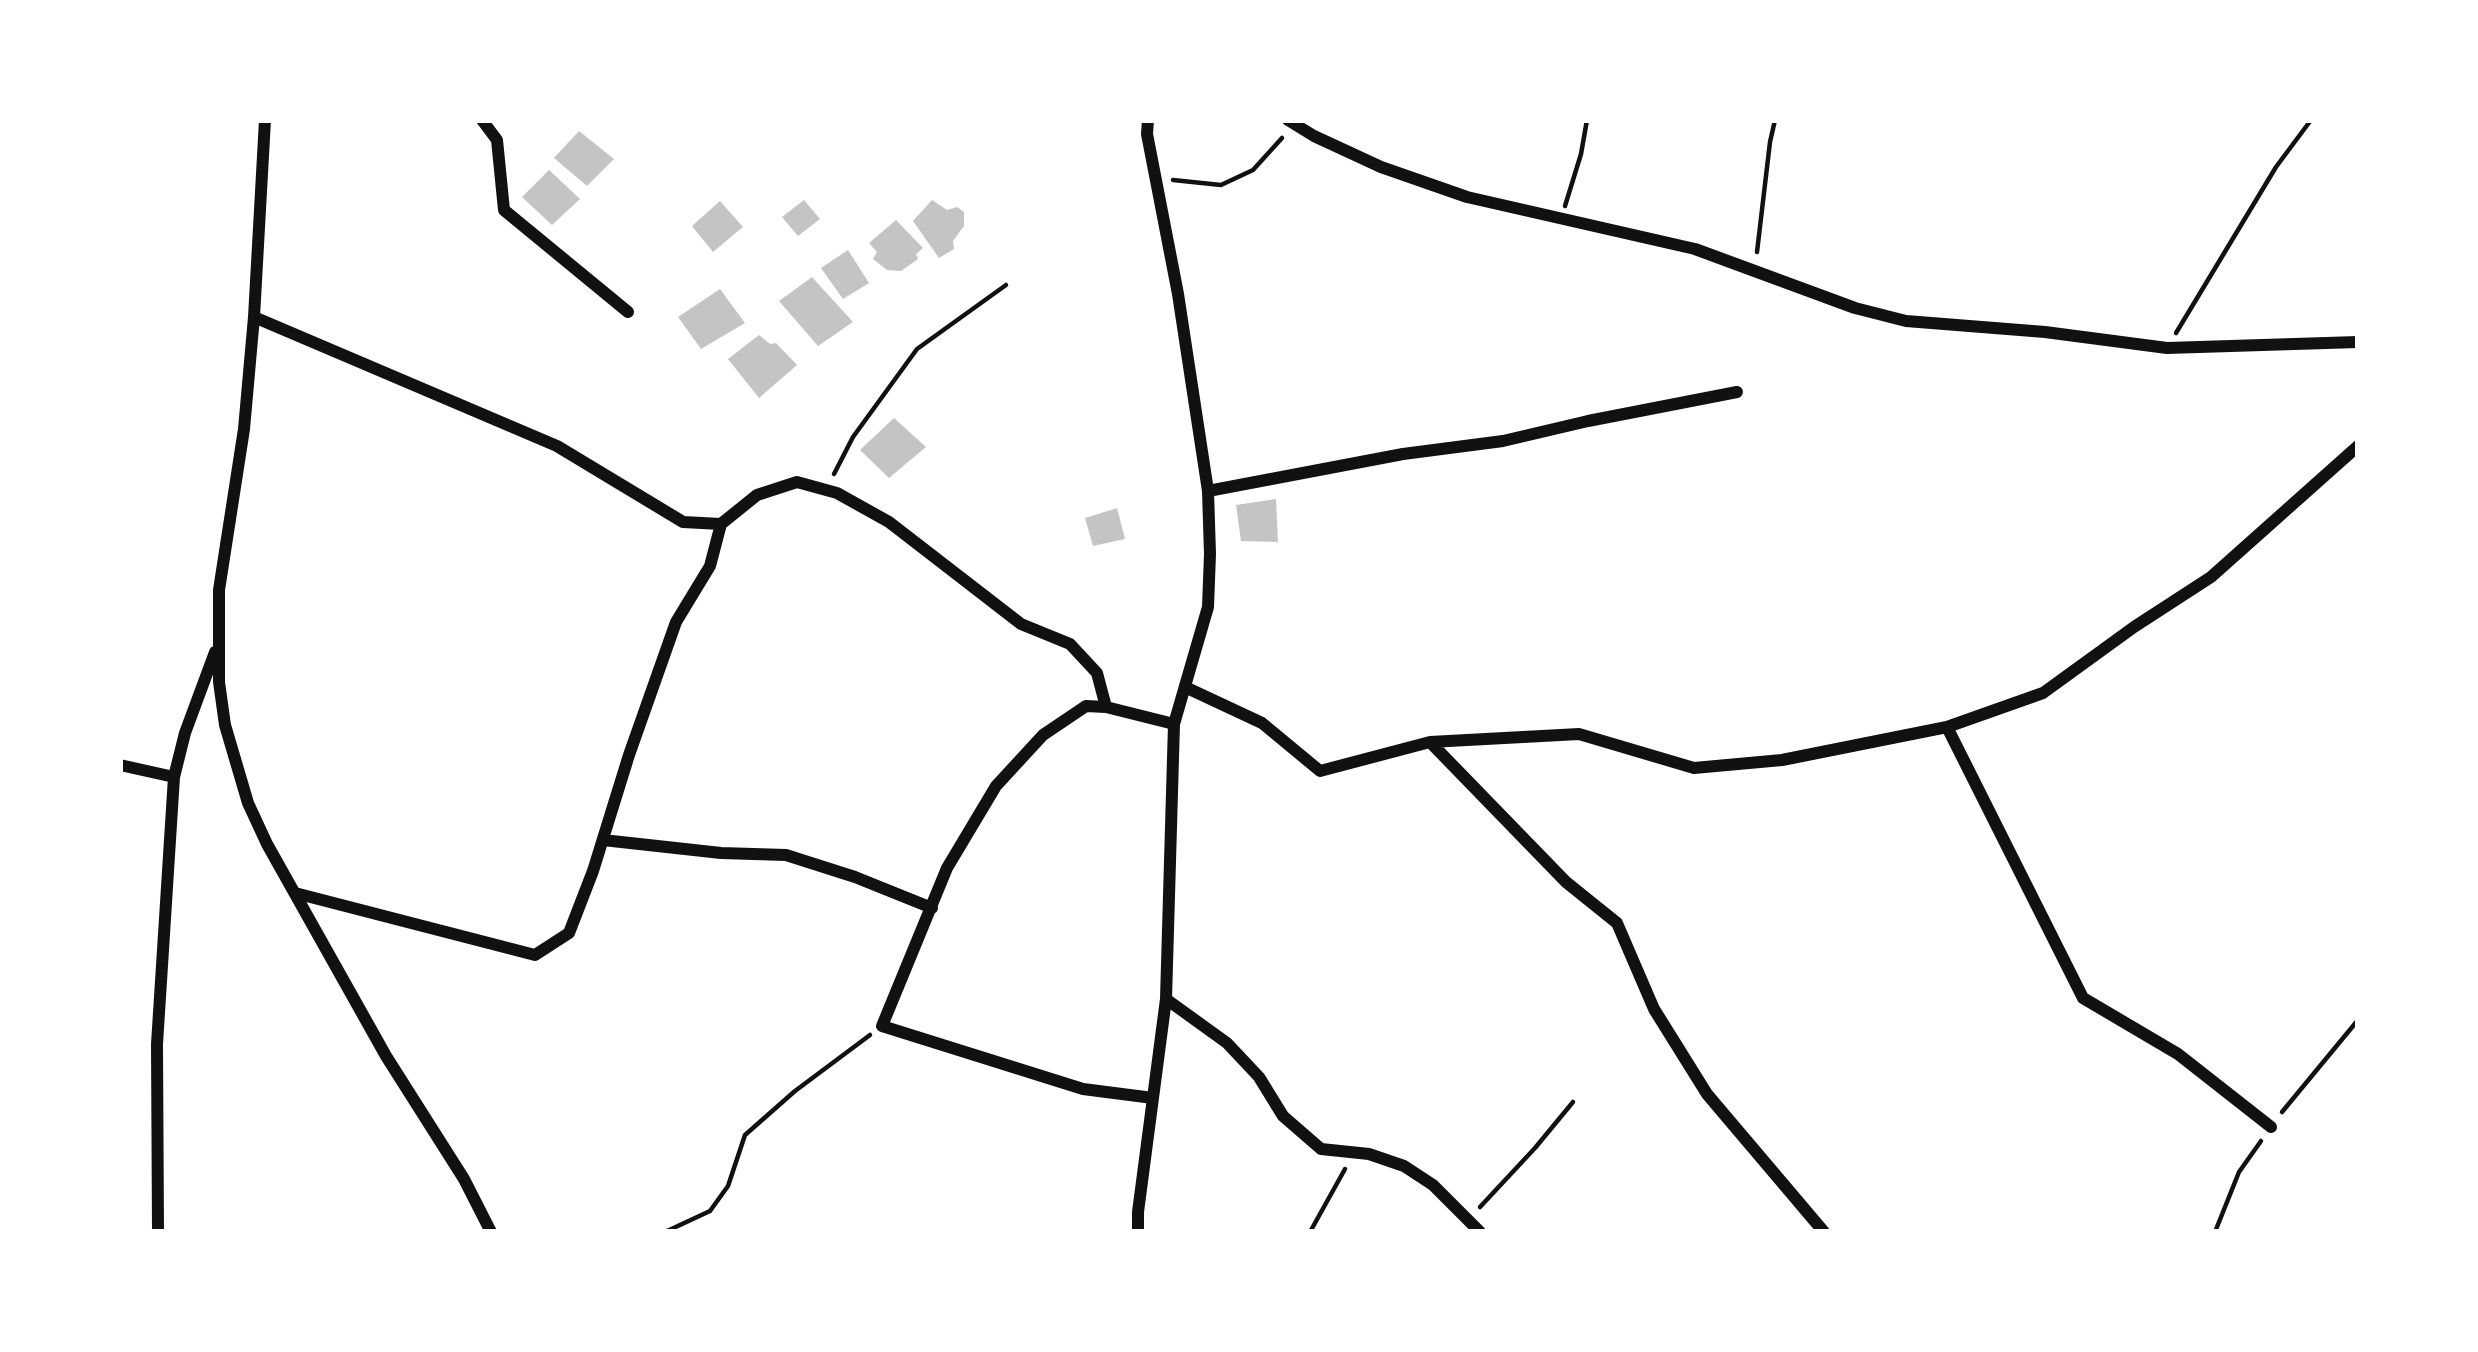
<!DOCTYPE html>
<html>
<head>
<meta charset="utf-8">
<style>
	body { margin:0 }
	#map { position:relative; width:2478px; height:1352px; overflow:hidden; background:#fff; font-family:Montserrat,sans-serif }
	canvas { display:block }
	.frame { position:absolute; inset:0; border:123px solid #fff; pointer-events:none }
</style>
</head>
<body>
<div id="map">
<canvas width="2478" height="1352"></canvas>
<div class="frame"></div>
</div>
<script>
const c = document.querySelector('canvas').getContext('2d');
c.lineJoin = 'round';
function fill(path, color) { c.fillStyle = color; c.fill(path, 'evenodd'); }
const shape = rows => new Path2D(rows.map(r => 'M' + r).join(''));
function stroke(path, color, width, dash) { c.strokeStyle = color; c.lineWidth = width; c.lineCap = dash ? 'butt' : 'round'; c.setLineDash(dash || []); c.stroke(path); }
fill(shape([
	[579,131,614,159,587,186,554,158],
	[549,170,580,199,552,225,522,197],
	[804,200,820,219,798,236,782,217],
	[932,200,947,210,957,207,964,212,964,226,953,241,954,249,939,258,913,221],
	[720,201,743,227,713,252,692,226],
	[896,220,923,248,916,254,918,259,901,271,887,270,873,259,877,252,869,243],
	[848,250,869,283,843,299,821,268],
	[812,277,853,322,818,346,779,301],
	[720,289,745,323,701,349,678,317],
	[759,335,770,344,776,343,797,365,759,398,728,359],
	[894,418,926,447,889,478,860,450],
	[1276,499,1278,542,1241,541,1236,505],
	[1117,508,1125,539,1093,546,1085,518]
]), '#c4c4c4');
stroke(shape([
	[1173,180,1221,185,1253,170,1282,138],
	[1565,206,1581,154,1587,120],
	[1757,252,1770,142,1775,120],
	[2176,333,2276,167,2311,120],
	[834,474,853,437,917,349,1006,285],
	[2282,1112,2358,1020],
	[1480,1207,1535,1148,1573,1102],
	[665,1232,710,1211,728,1186,745,1135,795,1091,870,1035],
	[1310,1232,1345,1169],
	[2215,1232,2239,1172,2261,1141]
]), '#111', 4.5);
stroke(shape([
	[265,120,254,317,244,429,219,590,219,682,225,725,248,803,267,844,386,1056,464,1179,491,1232],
	[482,120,497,140,504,210,628,312],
	[1288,120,1314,136,1381,167,1467,197,1695,249,1855,308,1906,321,2045,332,2167,348,2358,342],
	[254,317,557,446,683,522,721,524,757,495,797,482,837,493,889,522,1021,624,1070,644,1097,673,1106,707],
	[1208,491,1403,454,1503,441,1588,421,1737,392],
	[1185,687,1262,723,1320,771,1430,742,1579,734,1694,768,1782,760,1947,727,2043,693,2134,627,2211,577,2358,446],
	[1947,727,2083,998,2178,1054,2271,1127],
	[1430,742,1566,882,1617,923,1654,1009,1707,1094,1824,1232],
	[120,765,174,777],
	[603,840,721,853,786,855,855,877,932,908],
	[295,893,535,955,569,933,593,871,629,755,676,622,710,566,721,524],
	[1166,999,1227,1043,1259,1077,1283,1116,1321,1149,1369,1154,1404,1166,1433,1185,1480,1232],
	[1153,1098,1083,1089,882,1026,947,868,996,786,1043,735,1086,706,1106,707,1174,724],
	[158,1232,157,1044,174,777,185,733,215,652],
	[1138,1232,1138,1212,1166,999,1174,724,1208,607,1210,554,1208,491,1178,294,1147,134,1148,120]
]), '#111', 12);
</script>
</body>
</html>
